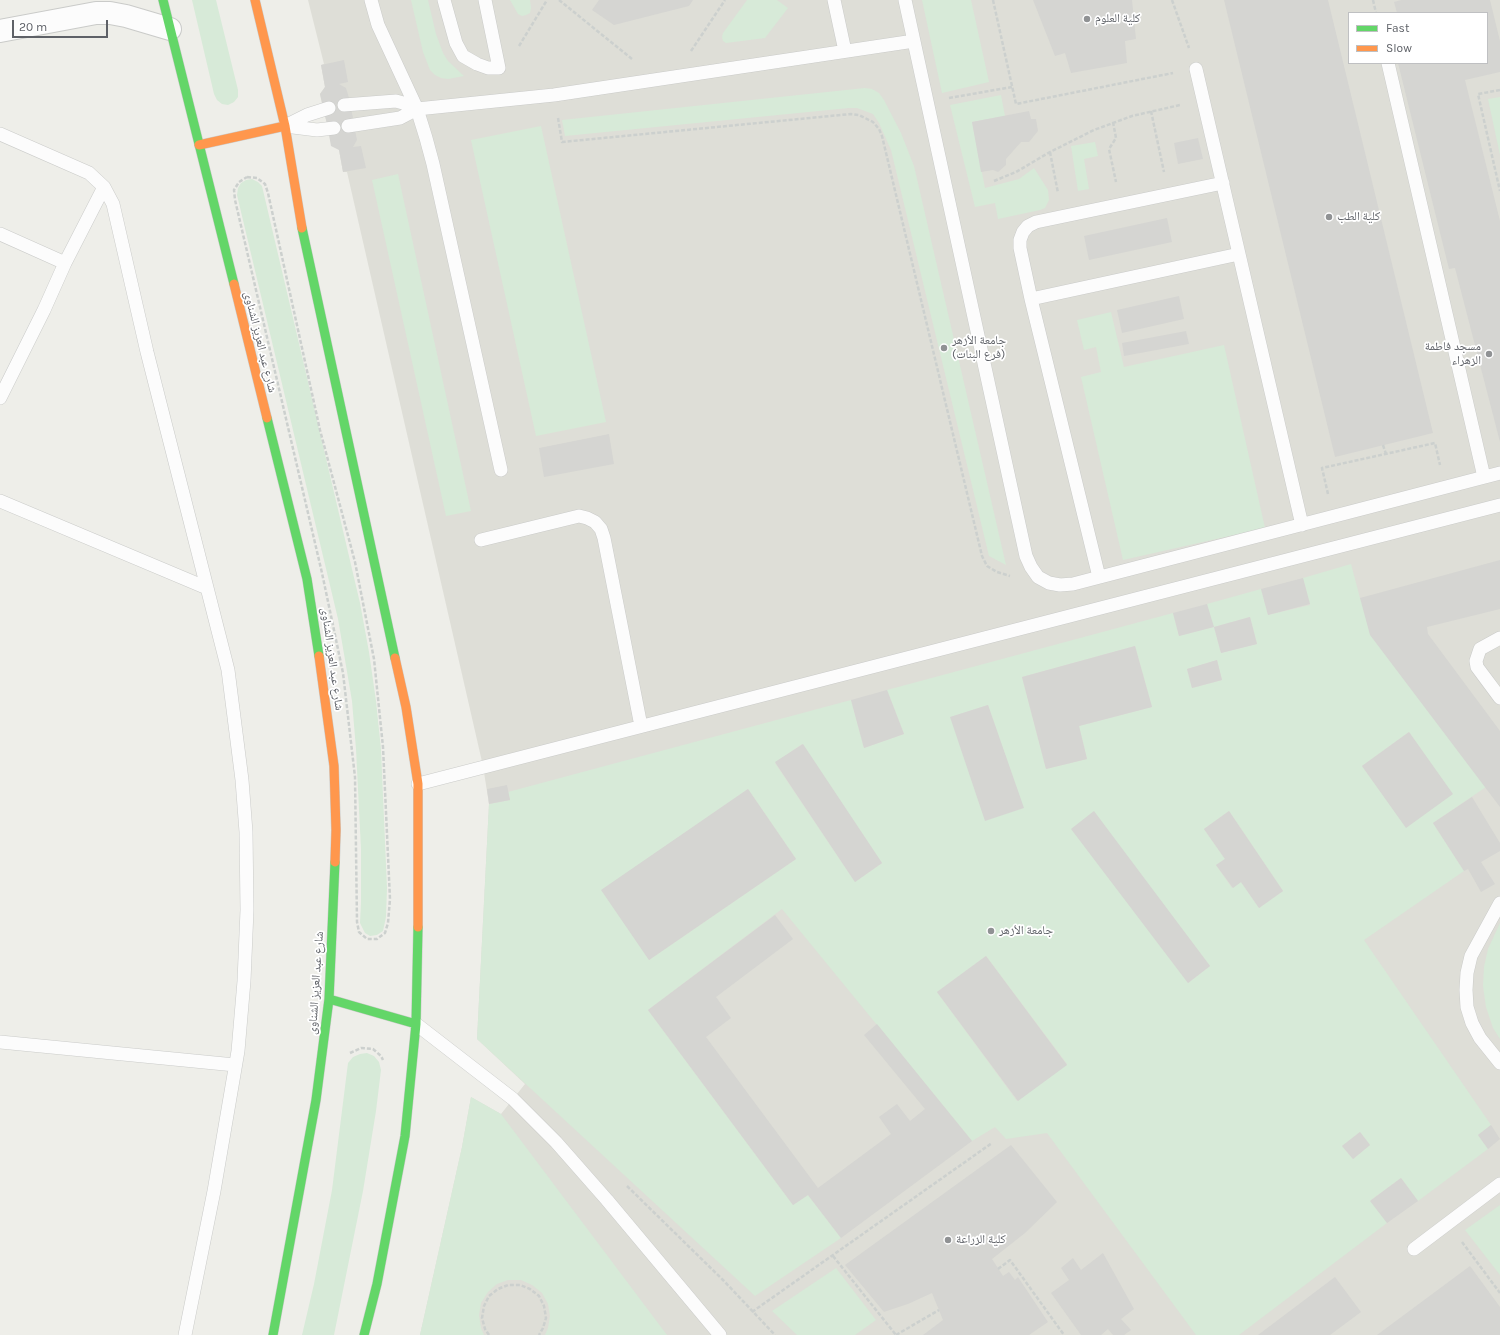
<!DOCTYPE html>
<html>
<head>
<meta charset="utf-8">
<style>
	body { margin:0 }
	#map { position:relative; width:1500px; height:1335px; overflow:hidden; background:#eeeee9; font-family:Karla,sans-serif }
	canvas { display:block }
	.legend { position:absolute; left:1348px; top:12px; width:140px; height:52px; box-sizing:border-box; background:#fff; border:1px solid #bfc0c2; margin:0; padding:5px 7px; list-style:none; font-size:12px; color:#5e6167 }
	.legend li { display:flex; align-items:center; gap:8px; height:20px }
	.legend b { width:20px; border:1px solid #bfc0c2 }
	.scale { position:absolute; left:12px; top:20px; width:96px; height:18px; box-sizing:border-box; border:2px solid #5e6167; border-top:0; padding-left:5px; font-size:12px; line-height:14px; white-space:nowrap; color:#5e6167; -webkit-text-stroke:3px #fff; paint-order:stroke }
</style>
</head>
<body>
<div id="map">
<canvas width="1500" height="1335"></canvas>
<ul class="legend">
<li><b style="height:5px;background:#63d668"></b>Fast</li>
<li><b style="height:5px;background:#ff974d"></b>Slow</li>
</ul>
<div class="scale">20 m</div>
</div>
<script>
const c = document.querySelector('canvas').getContext('2d');
c.lineJoin = 'round';
function fill(path, color) { c.fillStyle = color; c.fill(path, 'evenodd'); }
const shape = rows => new Path2D(rows.map(r => 'M' + r).join(''));
function stroke(path, color, width, dash) { c.strokeStyle = color; c.lineWidth = width; c.lineCap = dash ? 'butt' : 'round'; c.setLineDash(dash || []); c.stroke(path); }
function drawText(font, color, halo, rows, align = 'center') {
  c.font = font + ' Karla,"Noto Naskh Arabic",sans-serif'; c.lineWidth = 3.5; c.setLineDash([]); c.textBaseline = 'middle'; c.strokeStyle = halo; c.fillStyle = color; for (const [text, x, y, turn = 0] of rows) {
    c.save(); c.translate(x, y); c.rotate((+turn || 0) * Math.PI / 180); c.textAlign = isNaN(turn) ? turn : align; if (halo) c.strokeText(text, 0, 0); c.fillText(text, 0, 0); c.restore();
  }
}
fill(shape([
	[308,0,1500,0,1500,1335,420,1335,462,1147,471,1097,501,1114,525,1084,477,1039,489,804,483,766,347,172,343,172,339,150,327,124,322,104,320,94,325,87,321,65,324,64],
	[1349,13,1487,13,1487,63,1349,63]
]), '#deded7');
fill(shape([
	[192,0,216,0,238,90,238,97,234,102,228,105,222,104,217,100,214,94],
	[411,0,428,0,436,34,443,53,448,61,464,76,448,79,441,78,435,75,430,70,423,52],
	[510,0,530,0,531,8,530,13,526,15,522,16,518,14],
	[747,0,777,0,788,8,765,38,726,43,723,41,722,37,723,33],
	[922,0,971,0,989,82,942,93],
	[865,88,872,89,879,93,884,100,901,133,914,166,1006,565,989,556,891,150,879,123,873,114,857,108,849,108,565,136,562,120],
	[1001,95,1005,116,972,122,985,188,1019,179,1034,168,1048,190,1049,200,1045,208,1040,210,998,219,995,203,975,207,950,105],
	[1500,97,1500,155,1488,99],
	[541,126,606,422,536,436,471,140],
	[1095,142,1098,156,1084,159,1089,189,1078,191,1071,146],
	[398,174,471,511,446,516,372,180],
	[252,179,258,182,262,186,360,603,369,652,376,701,381,749,387,888,386,917,383,931,377,935,370,936,365,933,360,923,361,902,361,849,356,749,352,701,344,654,338,619,237,195,238,188,241,183,246,180],
	[1111,312,1124,367,1224,345,1265,528,1123,560,1081,377,1101,372,1096,347,1084,350,1077,320],
	[1351,564,1360,598,1486,787,1433,823,1464,871,1364,940,1491,1125,1478,1135,1488,1149,1418,1201,1401,1178,1371,1200,1387,1223,1239,1335,1196,1335,1047,1133,1006,1139,995,1127,972,1141,782,909,648,1010,793,1205,808,1195,841,1238,755,1296,477,1039,489,804,510,800,508,792,851,700,864,748,904,734,887,690,1173,613,1179,636,1213,627,1207,604,1261,589,1268,615,1310,605,1303,578],
	[1250,617,1257,644,1221,653,1214,627],
	[1135,646,1152,707,1079,726,1087,759,1046,769,1022,677],
	[1217,660,1222,680,1192,688,1187,669],
	[988,705,1023,808,951,717],
	[1409,732,1452,794,1406,827,1362,766],
	[802,744,882,863,855,882,775,763],
	[748,789,796,859,649,960,602,890],
	[1229,811,1283,891,1259,908,1241,882,1232,888,1216,865,1225,859,1204,829],
	[1093,812,1210,966,1188,983,1072,829],
	[986,956,1067,1064,1017,1101,937,992],
	[1360,1132,1370,1145,1353,1159,1342,1146],
	[1500,923,1500,1039,1493,1028,1486,1007,1483,986,1484,967,1488,949],
	[367,1053,374,1056,379,1062,381,1070,376,1111,363,1191,334,1335,302,1335,314,1284,332,1190,348,1063,353,1057,360,1054],
	[471,1097,501,1114,667,1335,545,1335,548,1328,550,1316,548,1304,542,1293,532,1285,521,1280,508,1280,497,1284,488,1292,481,1303,479,1315,481,1328,484,1335,420,1335,462,1147],
	[1500,1205,1500,1275,1465,1230],
	[836,1268,876,1320,855,1335,797,1335,772,1311]
]), '#d7ead8');
fill(shape([
	[599,0,693,0,689,6,614,25,592,10],
	[1033,0,1132,0,1136,39,1125,41,1127,63,1071,73,1065,53,1055,56],
	[1224,0,1328,0,1433,433,1335,457],
	[1401,0,1490,0,1500,41,1500,72,1465,80,1500,221,1500,442,1455,268,1449,269,1398,63,1487,63,1487,13,1397,13,1394,2],
	[344,60,348,82,339,84,346,88,349,98,344,105,351,108,353,118,348,126,355,130,357,140,353,147,361,146,366,168,343,172,339,150,331,146,329,135,334,128,327,124,320,94,325,87,321,65],
	[1029,111,1031,119,1036,119,1038,131,1029,142,1021,142,1006,159,1006,165,998,172,993,170,981,172,972,122],
	[1198,138,1203,159,1178,164,1174,143],
	[1167,218,1172,242,1089,260,1084,236],
	[1179,296,1184,319,1122,333,1117,310],
	[1186,331,1189,344,1124,356,1122,343],
	[609,434,614,464,544,477,539,448],
	[1500,560,1500,609,1427,627,1428,634,1500,731,1500,807,1370,635,1360,598],
	[1303,578,1310,604,1268,615,1261,589],
	[1207,604,1214,627,1179,636,1173,613],
	[1250,617,1257,644,1221,653,1214,627],
	[1135,646,1152,707,1079,726,1087,759,1046,769,1022,677],
	[1217,660,1222,680,1192,688,1187,669],
	[887,690,904,734,864,748,851,700],
	[988,705,1024,808,985,821,950,717],
	[1409,732,1453,794,1406,828,1362,766],
	[803,744,882,863,855,882,775,762],
	[507,785,510,800,489,804,487,789],
	[748,789,796,859,649,960,601,890],
	[1472,797,1500,843,1500,851,1481,862,1495,884,1481,892,1468,869,1464,871,1433,823],
	[1094,811,1210,966,1188,983,1071,829],
	[1229,811,1283,891,1259,908,1241,882,1233,888,1216,865,1225,859,1204,829],
	[775,915,793,939,716,997,731,1018,706,1037,818,1188,891,1134,879,1117,897,1104,910,1121,925,1109,864,1035,877,1024,972,1141,841,1238,808,1195,793,1205,648,1010],
	[986,956,1067,1065,1018,1101,937,992],
	[1491,1125,1500,1139,1488,1149,1478,1135],
	[1360,1132,1370,1145,1353,1159,1342,1146],
	[1011,1145,1057,1202,1025,1233,992,1259,1003,1276,1009,1272,1015,1280,1018,1277,1048,1322,1029,1335,923,1335,943,1320,932,1293,908,1304,884,1312,845,1265],
	[1401,1178,1418,1201,1387,1223,1370,1201],
	[1103,1253,1134,1309,1121,1319,1131,1330,1124,1335,1113,1335,1108,1329,1101,1335,1081,1335,1051,1293,1069,1280,1061,1268,1073,1258,1081,1270],
	[1470,1266,1500,1307,1500,1335,1377,1335],
	[1335,1277,1361,1312,1330,1335,1258,1335]
]), '#d5d5d2');
const lane = shape([
	[371,0,378,25,417,109,426,138,433,164,501,470],
	[444,0,456,43,463,56,477,64,488,68,499,68,485,0],
	[834,0,845,51],
	[905,0,1026,556,1031,567,1038,577,1049,583,1060,585,1073,584,1500,473],
	[1388,63,1484,477],
	[1196,69,1302,525],
	[344,105,396,101,403,103,417,109],
	[285,126,317,130,334,128],
	[285,126,307,115,329,108],
	[348,126,400,118,417,109,554,95,914,41],
	[0,134,89,173,104,187,113,204,147,352,228,670,242,780,246,832,247,910,244,981,238,1051,214,1191,185,1335],
	[0,234,65,263],
	[1031,299,1239,254],
	[0,398,44,310,65,263,104,187],
	[0,501,207,588],
	[481,540,579,516,587,518,595,522,601,529,604,538,641,726],
	[1099,577,1031,299,1020,248,1020,240,1023,232,1028,226,1036,222,1223,183],
	[1500,638,1480,649,1476,661,1477,667,1500,698],
	[418,784,1500,505],
	[1500,903,1471,956,1467,973,1466,990,1467,1007,1472,1023,1480,1038,1500,1063],
	[416,1024,513,1099,556,1142,607,1200,720,1335],
	[0,1042,235,1065],
	[1414,1249,1500,1184]
]);
const street = shape([
	[0,31,96,13,110,13,126,16,170,29]
]);
const fast = shape([
	[163,0,234,284],
	[302,228,395,658],
	[267,418,307,579,319,656],
	[329,999,416,1024],
	[273,1335,316,1100,329,999,335,862],
	[364,1335,377,1284,405,1136,416,1024,418,927]
]);
const slow = shape([
	[255,0,285,126,302,228],
	[199,145,285,126],
	[234,284,267,418],
	[319,656,334,766,336,830,335,862],
	[395,658,406,707,418,784,418,927]
]);
stroke(lane, '#cacbc9', 14);
stroke(street, '#cacbc9', 24);
stroke(fast, '#cbcbca', 10);
stroke(slow, '#cbcbca', 10);
stroke(shape([
	[559,0,632,59],
	[993,0,1016,104,1173,73],
	[1172,0,1189,48],
	[1373,0,1376,13],
	[519,46,547,0],
	[691,51,725,0],
	[1500,90,1478,94,1500,191],
	[949,98,1012,87],
	[1151,111,1164,172],
	[558,118,562,142,851,114,859,115,873,122,879,129,882,136,982,556,987,566,997,572,1010,576],
	[1113,122,1116,138,1109,149,1116,182],
	[1050,152,1058,193],
	[247,177,257,178,265,184,268,193,320,430,355,562,374,659,383,747,390,899,388,923,385,933,377,939,367,939,359,932,357,922,355,777,343,673,322,573,235,200,234,190,239,182,247,177],
	[994,181,1016,172,1050,152,1094,130,1132,116,1180,105],
	[1383,445,1386,454],
	[1328,494,1322,468,1435,443,1440,465],
	[350,1053,361,1048,373,1049,381,1056,383,1060],
	[627,1186,724,1281,775,1335],
	[1462,1242,1500,1293],
	[833,1256,896,1335],
	[998,1269,1010,1260,1064,1335],
	[752,1312,992,1143],
	[489,1335,485,1329,482,1318,484,1306,489,1296,498,1289,508,1285,520,1285,530,1289,539,1296,544,1306,546,1318,543,1328,539,1335],
	[896,1335,939,1310]
]), '#ccd0ce', 2.5, [4, 2]);
stroke(lane, '#fcfcfc', 13);
stroke(street, '#fcfcfc', 22);
stroke(fast, '#63d668', 9);
stroke(slow, '#ff974d', 9);
for (const [x, y, r, color] of [
	[1087,19,4,"#909294"],
	[1329,217,4,"#909294"],
	[944,348,4,"#909294"],
	[1489,354,4,"#909294"],
	[991,931,4,"#909294"],
	[948,1240,4,"#909294"]
]) { const dot = new Path2D(); dot.arc(x, y, r, 0, 2 * Math.PI); c.fillStyle = color; c.fill(dot); stroke(dot, '#fff', 1.5); }
drawText('12px', '#5e6167', '#fff', [
	["كلية العلوم",1095,19],
	["كلية الطب",1337,217],
	["جامعة الأزهر",952,341],
	["(فرع البنات)",952,355],
	["مسجد فاطمة",1481,347,"right"],
	["الزهراء",1481,361,"right"],
	["جامعة الأزهر",999,931],
	["كلية الزراعة",956,1240]
], 'left');
drawText('12px', '#5e6167', '#fff', [
	["شارع عبد العزيز الشناوى",260,342,76],
	["شارع عبد العزيز الشناوى",332,659,82],
	["شارع عبد العزيز الشناوى",316,983,-86]
]);
</script>
</body>
</html>
